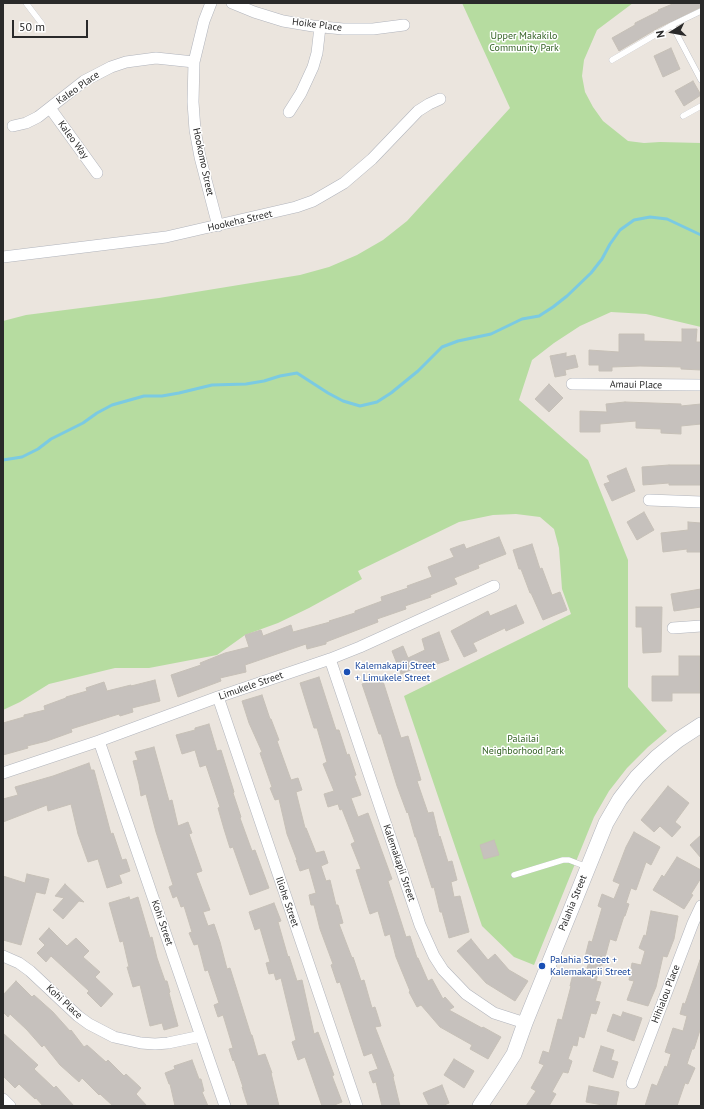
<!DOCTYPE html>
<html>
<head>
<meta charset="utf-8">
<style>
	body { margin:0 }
	#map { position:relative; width:704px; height:1109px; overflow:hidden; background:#ebe5de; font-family:"PT Sans",sans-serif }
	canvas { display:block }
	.frame { position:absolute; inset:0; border:4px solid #2a2a2a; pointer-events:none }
	.north { position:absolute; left:652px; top:12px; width:40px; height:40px; -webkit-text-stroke:3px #fff; paint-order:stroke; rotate:259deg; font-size:11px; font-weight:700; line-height:16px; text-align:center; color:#2a2a2a }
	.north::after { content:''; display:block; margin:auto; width:14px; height:18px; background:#2a2a2a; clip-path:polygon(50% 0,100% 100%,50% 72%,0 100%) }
	.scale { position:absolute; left:12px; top:20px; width:76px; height:18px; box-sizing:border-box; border:2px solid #2a2a2a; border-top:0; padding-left:5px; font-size:12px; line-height:14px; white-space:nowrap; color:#2a2a2a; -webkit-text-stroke:3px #fff; paint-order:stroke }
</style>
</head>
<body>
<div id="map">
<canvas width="704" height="1109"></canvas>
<div class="frame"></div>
<div class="north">N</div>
<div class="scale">50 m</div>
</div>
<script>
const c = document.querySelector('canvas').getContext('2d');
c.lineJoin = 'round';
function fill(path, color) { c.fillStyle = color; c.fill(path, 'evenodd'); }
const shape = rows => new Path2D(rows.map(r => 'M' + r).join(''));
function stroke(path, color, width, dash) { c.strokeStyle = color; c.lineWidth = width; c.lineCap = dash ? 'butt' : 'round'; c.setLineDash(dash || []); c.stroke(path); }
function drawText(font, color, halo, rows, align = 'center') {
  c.font = font + ' "PT Sans",sans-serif'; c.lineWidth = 3; c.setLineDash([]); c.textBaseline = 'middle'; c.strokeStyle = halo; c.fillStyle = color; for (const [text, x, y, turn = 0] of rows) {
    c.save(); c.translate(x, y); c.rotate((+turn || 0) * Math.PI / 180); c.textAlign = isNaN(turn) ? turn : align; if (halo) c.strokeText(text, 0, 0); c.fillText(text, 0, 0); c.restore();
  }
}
fill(shape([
	[462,3,633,3,597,30,584,60,582,76,585,92,593,107,603,121,628,141,644,143,660,142,701,143,701,327,646,314,611,312,580,326,554,343,532,360,519,400,588,460,628,560,628,687,667,731,648,747,627,768,609,791,594,817,534,965,514,957,482,926,404,696,571,614,562,589,559,548,554,529,540,517,516,514,493,515,459,522,358,571,362,579,309,608,278,623,245,635,217,655,149,668,115,668,49,684,20,702,3,710,3,321,26,315,159,298,300,275,329,267,357,255,383,240,407,221,510,108]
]), '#b6dca0');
stroke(shape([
	[3,460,22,457,38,449,51,439,83,423,97,413,112,405,144,396,162,396,179,393,212,385,246,384,264,381,280,376,297,373,328,393,343,401,360,406,377,402,391,393,418,371,442,347,458,341,491,334,522,319,539,316,553,307,567,296,591,273,602,259,610,244,620,230,634,220,650,217,667,219,701,235]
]), '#7bcae2', 3);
const building = shape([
	[675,3,701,3,701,7,658,28,619,51,612,38,635,25,635,23,659,11,658,10,675,3],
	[671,48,680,69,663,77,654,56,671,48],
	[693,81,701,95,684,106,675,91,693,81],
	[682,329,697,329,696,342,701,342,701,370,681,369,681,367,640,366,612,367,612,371,599,371,599,365,589,365,589,350,619,352,619,334,644,334,644,341,682,342,682,329],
	[566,353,566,357,575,355,578,367,565,370,566,375,555,377,550,356,566,353],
	[549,384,563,398,549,412,535,399,549,384],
	[625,402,681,404,681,406,701,404,701,424,681,426,681,434,661,433,661,429,636,428,636,421,600,424,600,432,580,432,580,411,607,412,606,404,625,402],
	[669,465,701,465,701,485,669,485,669,483,643,485,642,467,669,465],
	[626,468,635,491,612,501,604,484,610,482,607,476,626,468],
	[644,512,654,530,637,540,627,522,644,512],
	[688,522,701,523,701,552,687,552,687,549,663,552,661,533,688,530,688,522],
	[499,537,506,554,478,565,479,568,454,578,457,584,430,595,431,597,405,606,406,609,377,619,378,622,326,642,326,644,307,649,306,644,245,665,246,672,220,678,221,681,178,697,171,675,201,665,200,663,225,653,249,647,245,635,261,630,263,636,291,625,293,632,330,622,329,621,355,613,355,611,382,601,381,597,408,588,407,586,432,577,428,567,454,557,450,549,464,544,466,549,499,537],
	[532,544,540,569,542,568,552,595,560,592,567,610,543,620,531,593,530,593,521,569,519,569,513,550,532,544],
	[701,589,701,607,674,611,671,594,701,589],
	[516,605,524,623,506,631,505,628,473,643,477,651,464,657,451,631,488,611,490,616,516,605],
	[636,607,662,607,661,652,643,653,642,627,636,627,636,607],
	[439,632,449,660,431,666,430,662,401,674,392,651,403,646,408,658,425,650,422,639,439,632],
	[679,656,700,656,700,693,672,693,672,701,652,701,652,676,679,676,679,656],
	[319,677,336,730,339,730,347,755,349,754,356,775,354,776,361,795,351,798,358,817,368,813,392,879,388,881,406,937,410,936,417,958,418,958,428,981,432,979,443,999,445,997,454,1007,449,1010,482,1028,483,1027,501,1037,488,1059,470,1049,472,1045,440,1027,421,1005,417,1007,409,992,410,991,396,957,390,934,385,936,378,911,370,914,356,870,361,869,351,844,355,842,342,809,340,810,338,804,328,807,324,794,334,791,323,764,327,762,317,728,314,728,300,683,319,677],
	[382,678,401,738,408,736,421,780,417,781,428,813,433,812,439,837,440,836,448,862,452,861,457,880,451,882,454,897,460,896,469,932,449,938,442,912,440,912,434,887,432,888,416,837,415,837,408,812,407,813,397,786,381,734,379,734,362,684,382,678],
	[155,680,160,701,132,708,133,712,120,716,119,714,71,729,72,732,47,741,27,746,28,748,3,755,3,723,24,717,24,715,45,710,44,706,66,698,66,697,87,691,86,688,104,682,107,691,131,685,131,686,155,680],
	[262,695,270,719,271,719,279,740,277,741,291,780,298,778,302,790,296,792,305,828,306,828,316,853,324,851,328,863,321,866,326,881,330,880,336,905,338,905,343,923,339,924,352,958,353,957,361,981,364,980,372,1008,375,1007,381,1026,375,1027,394,1076,393,1077,400,1106,382,1106,376,1082,373,1083,369,1072,378,1069,372,1053,364,1056,340,982,337,983,331,965,333,964,320,929,314,905,311,905,309,895,316,893,309,868,300,871,296,860,297,860,287,834,279,799,275,800,270,788,272,787,260,753,262,752,249,723,242,701,262,695],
	[209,724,217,751,221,750,234,792,233,793,241,817,240,818,252,851,255,850,269,888,250,895,233,847,230,848,224,829,218,808,220,807,206,765,200,767,195,750,182,754,176,735,195,730,195,728,209,724],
	[154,747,169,801,172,800,178,826,188,822,192,833,189,834,202,871,196,873,210,910,203,912,208,926,214,924,220,942,227,969,230,968,251,1035,252,1035,258,1056,265,1054,272,1073,271,1073,279,1106,248,1106,242,1087,243,1087,234,1060,233,1061,229,1049,233,1048,223,1015,218,1017,214,1005,219,1003,208,970,205,971,198,944,194,945,189,933,192,932,184,906,181,907,177,896,173,898,169,887,173,885,156,832,146,794,141,796,139,784,133,761,138,760,135,752,154,747],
	[89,763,91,770,94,770,111,834,113,833,122,860,126,859,130,871,119,875,122,883,107,888,98,859,88,862,78,834,71,804,48,811,47,805,3,822,3,799,18,795,15,787,53,776,89,763],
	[668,786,689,803,675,822,681,827,672,837,660,826,654,832,641,820,668,786],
	[634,832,660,847,651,865,646,862,636,890,631,888,626,903,629,904,625,916,624,916,616,941,610,939,603,965,601,965,596,981,601,982,595,1001,600,1002,596,1014,591,1013,584,1038,579,1036,577,1046,573,1045,568,1059,572,1061,568,1073,563,1072,552,1092,556,1094,549,1106,526,1106,536,1091,531,1088,544,1065,539,1063,543,1051,549,1053,558,1019,562,1020,571,986,570,986,573,974,584,977,589,962,584,961,589,941,592,942,602,908,598,906,602,894,614,899,620,884,613,881,626,847,634,832],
	[701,835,701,858,690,845,701,835],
	[494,840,499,855,484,859,480,845,494,840],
	[677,857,701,870,701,878,691,894,693,895,684,909,653,890,662,875,664,877,677,857],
	[27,874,49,879,45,894,36,892,21,945,3,940,3,876,25,883,27,874],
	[65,884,84,902,79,901,63,919,53,910,64,898,55,896,65,884],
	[129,897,130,900,138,897,150,938,152,937,157,958,165,981,167,981,170,992,169,993,178,1026,164,1030,162,1023,150,1026,140,985,133,987,127,967,129,967,123,941,120,942,109,903,129,897],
	[274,903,281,921,278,922,288,957,289,956,297,981,302,980,314,1034,318,1032,334,1075,332,1076,342,1102,332,1106,322,1106,305,1057,298,1060,292,1042,296,1040,281,978,276,980,274,973,269,974,266,963,270,962,260,928,255,930,249,912,274,903],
	[651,911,678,916,674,939,667,957,663,956,656,987,648,1006,627,1000,634,981,629,980,632,963,641,965,645,951,639,948,644,935,646,936,651,911],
	[49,928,67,946,76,938,89,951,83,957,100,972,95,977,113,994,101,1007,87,993,89,991,51,956,46,962,37,953,45,945,39,939,49,928],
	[471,939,488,960,495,954,509,970,528,981,515,1001,486,983,457,951,471,939],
	[700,960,701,1027,694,1049,692,1049,687,1064,695,1068,688,1084,685,1083,677,1106,645,1106,652,1084,657,1086,665,1066,667,1067,671,1054,665,1052,673,1028,683,1031,687,1016,680,1014,683,1003,685,1004,700,960],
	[16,981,32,997,34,995,53,1012,70,1031,71,1030,84,1047,87,1045,106,1062,108,1060,124,1076,126,1074,141,1088,136,1094,147,1106,113,1106,100,1094,99,1095,82,1078,79,1082,60,1065,44,1045,42,1047,27,1030,10,1014,8,1017,3,1012,3,995,16,981],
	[623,1012,642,1018,634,1041,607,1031,613,1014,621,1017,623,1012],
	[3,1033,38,1065,34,1069,54,1088,56,1086,74,1106,43,1106,36,1098,35,1099,19,1084,15,1088,3,1076,3,1033],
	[601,1046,614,1050,611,1060,618,1062,613,1078,593,1071,601,1046],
	[454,1059,474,1071,464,1088,444,1075,454,1059],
	[192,1060,199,1079,201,1079,204,1091,202,1092,208,1106,175,1106,170,1084,169,1084,165,1073,175,1069,174,1066,192,1060],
	[442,1085,449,1103,442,1106,429,1106,423,1093,442,1085],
	[589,1086,619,1092,616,1106,608,1106,586,1102,589,1086]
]);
fill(building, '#c6c1bd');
stroke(building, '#c6c0b7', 1);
const lane = shape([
	[26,3,42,24],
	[672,25,701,80],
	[612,60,672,25,701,11],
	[683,116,701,106],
	[514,875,563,860,569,860,587,867]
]);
const street = shape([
	[211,3,204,21,194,62,193,102,195,130,200,157,218,226],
	[232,3,254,12,283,21,313,26,343,29,373,29,404,25],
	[50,108,97,173],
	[289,112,301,93,313,67,317,53,320,27],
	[13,126,26,123,38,117,84,81,111,67,126,62,156,58,194,62],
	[3,257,166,237,296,207,313,201,344,183,372,159,418,111,429,104,440,99],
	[572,384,701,385],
	[649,500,701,502],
	[673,628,701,626],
	[330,659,420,925,434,956,443,970,466,994,494,1013,525,1023],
	[218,697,357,1106],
	[99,741,225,1106],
	[3,773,99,741,218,697,330,659,360,647,494,586],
	[3,956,19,963,30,971,78,1016,89,1024,114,1037,141,1043,155,1044,168,1043,201,1036],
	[632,1083,693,923,701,906],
	[3,1099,10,1106]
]);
const secondary = shape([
	[480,1106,500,1076,514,1054,525,1023,606,823,620,799,637,777,657,757,678,740,701,725]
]);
stroke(lane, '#b1b4bc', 6);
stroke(street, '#b1b4bc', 12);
stroke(secondary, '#b1b4bc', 16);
stroke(lane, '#fff', 5.5);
stroke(street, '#fff', 11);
stroke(secondary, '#fff', 15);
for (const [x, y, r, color] of [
	[347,672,4,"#1a4fb4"],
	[542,966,4,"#1a4fb4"]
]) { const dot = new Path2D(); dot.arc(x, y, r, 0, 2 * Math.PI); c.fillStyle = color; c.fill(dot); stroke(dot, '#fff', 1.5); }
drawText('10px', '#2a2a2a', '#fff', [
	["Hoike Place",317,25,7],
	["Kaleo Place",78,88,-35],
	["Kaleo Way",73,140,54],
	["Hookomo Street",203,162,78],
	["Hookeha Street",240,221,-13],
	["Amaui Place",636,385,1],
	["Limukele Street",251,686,-19],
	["Kalemakapii Street",399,863,71],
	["Iliohe Street",287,902,71],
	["Palahia Street",573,903,-68],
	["Kohi Street",162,923,71],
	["Hihialou Place",666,994,-69],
	["Kohi Place",64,1002,43]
]);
drawText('10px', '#316022', '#fff', [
	["Upper Makakilo",524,36],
	["Community Park",524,48],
	["Palailai",523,739],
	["Neighborhood Park",523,751]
]);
drawText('10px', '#164399', '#fff', [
	["Kalemakapii Street",355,666],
	["+ Limukele Street",355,678],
	["Palahia Street +",550,960],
	["Kalemakapii Street",550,972]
], 'left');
</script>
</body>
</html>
